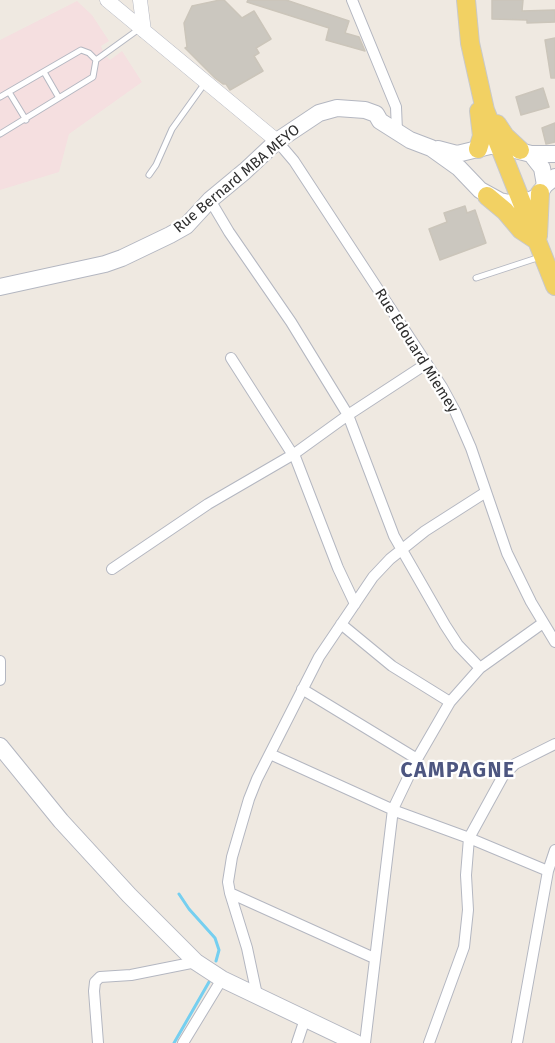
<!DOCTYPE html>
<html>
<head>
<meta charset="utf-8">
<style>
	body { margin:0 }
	canvas { display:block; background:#efe9e1 }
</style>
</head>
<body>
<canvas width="555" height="1043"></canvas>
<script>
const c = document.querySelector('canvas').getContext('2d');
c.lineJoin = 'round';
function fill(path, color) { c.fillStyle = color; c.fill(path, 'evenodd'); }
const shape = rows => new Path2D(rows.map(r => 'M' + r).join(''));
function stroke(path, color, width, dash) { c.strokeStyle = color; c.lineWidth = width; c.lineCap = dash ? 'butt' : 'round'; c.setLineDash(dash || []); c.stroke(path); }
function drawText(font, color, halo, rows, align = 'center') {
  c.font = font + ' "Fira Sans",sans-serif'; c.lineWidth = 4.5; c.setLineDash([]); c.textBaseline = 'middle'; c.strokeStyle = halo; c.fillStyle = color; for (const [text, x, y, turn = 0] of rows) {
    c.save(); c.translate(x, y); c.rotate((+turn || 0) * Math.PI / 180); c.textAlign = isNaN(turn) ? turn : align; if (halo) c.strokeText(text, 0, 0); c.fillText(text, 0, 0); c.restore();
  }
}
fill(shape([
	[77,1,92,15,109,41,101,46,104,54,110,60,122,51,142,82,69,134,59,172,0,190,0,40]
]), '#f5dfe0');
stroke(shape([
	[179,894,189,909,215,938,219,950,216,961],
	[174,1043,209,982]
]), '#75cff0', 3);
const building = shape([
	[220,0,224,0,242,18,254,11,271,39,256,48,259,53,254,56,263,71,230,90,226,84,223,84,215,78,185,48,187,47,184,23,192,6,220,0],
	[248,0,286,0,349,21,345,33,359,37,365,51,326,40,329,28,247,2,248,0],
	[492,0,523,0,522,11,555,10,555,22,527,23,527,20,492,19,492,0],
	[555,38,555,78,551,78,545,40,555,38],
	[543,88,549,107,521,115,516,97,543,88],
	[555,123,555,142,546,144,542,128,555,123],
	[465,206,467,213,475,210,486,243,440,260,429,229,447,222,444,213,465,206]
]);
fill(building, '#cbc7bf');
stroke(building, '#cbc5ba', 1.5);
const service = shape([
	[96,60,139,29],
	[44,72,59,98],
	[9,92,26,120],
	[0,97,81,50,89,53,96,60,93,77,0,134],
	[149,175,156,165,172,129,205,83],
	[476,278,540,257]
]);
const minor = shape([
	[352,0,396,107,397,131],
	[277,141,294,161,442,387,455,411,471,448,507,553,531,602,555,642],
	[210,200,229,232,291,322,348,415,394,536,445,625,458,645,480,668],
	[231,358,293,455],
	[294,454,338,568,355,604],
	[112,569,208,504,294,454,348,415,426,364],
	[341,624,392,666,450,702],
	[0,661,0,680],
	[302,689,417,759],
	[270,754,398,812,469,838,548,871],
	[230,893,374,958],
	[257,995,247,948,230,893,228,882,232,857,249,799,257,779,319,657,373,577,390,559,425,531,486,492],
	[98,1043,94,991,95,982,100,977,131,975,196,962],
	[183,1043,222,979],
	[297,1043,305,1019],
	[365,1043,393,809,417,759,450,702,480,668,543,623],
	[429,1043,464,947,468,910,466,875,469,838,503,776,515,764,555,744],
	[517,1043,548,871,555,850]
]);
const tertiary = shape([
	[107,0,277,141],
	[140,0,144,31]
]);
const secondary = shape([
	[438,149,457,154,490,146,500,146,531,154,555,154],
	[531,154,542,168,545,185],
	[0,287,105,264,122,258,170,235,186,226,210,200,245,171,277,141,319,113,337,108,365,110,376,114,380,121,410,140,431,148,459,168,480,190,500,201,509,203,530,200,537,197,545,185,555,177],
	[0,746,61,821,129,895,196,962,222,979,356,1043]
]);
const primary = shape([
	[466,0,470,43,485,110,555,286],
	[497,124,505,136,520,150],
	[478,149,482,136,479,111],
	[487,196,505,211,521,230,536,240],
	[538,236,540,193]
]);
stroke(service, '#b4b7c1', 7);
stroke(minor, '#b4b7c1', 12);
stroke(tertiary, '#b4b7c1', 15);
stroke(secondary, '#b4b7c1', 18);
stroke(primary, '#c9c9c9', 20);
stroke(service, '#fff', 5);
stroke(minor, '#fff', 10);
stroke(tertiary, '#fff', 14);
stroke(secondary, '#fff', 16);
stroke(primary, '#f2d163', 18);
drawText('15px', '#2e2e2e', '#fff', [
	["Rue Bernard MBA MEYO",237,179,-40],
	["Rue Edouard Miemey",416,351,58]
]);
c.letterSpacing = '1.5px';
drawText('bold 21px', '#4d5680', '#fff', [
	["CAMPAGNE",458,771]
]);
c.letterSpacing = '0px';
</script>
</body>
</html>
